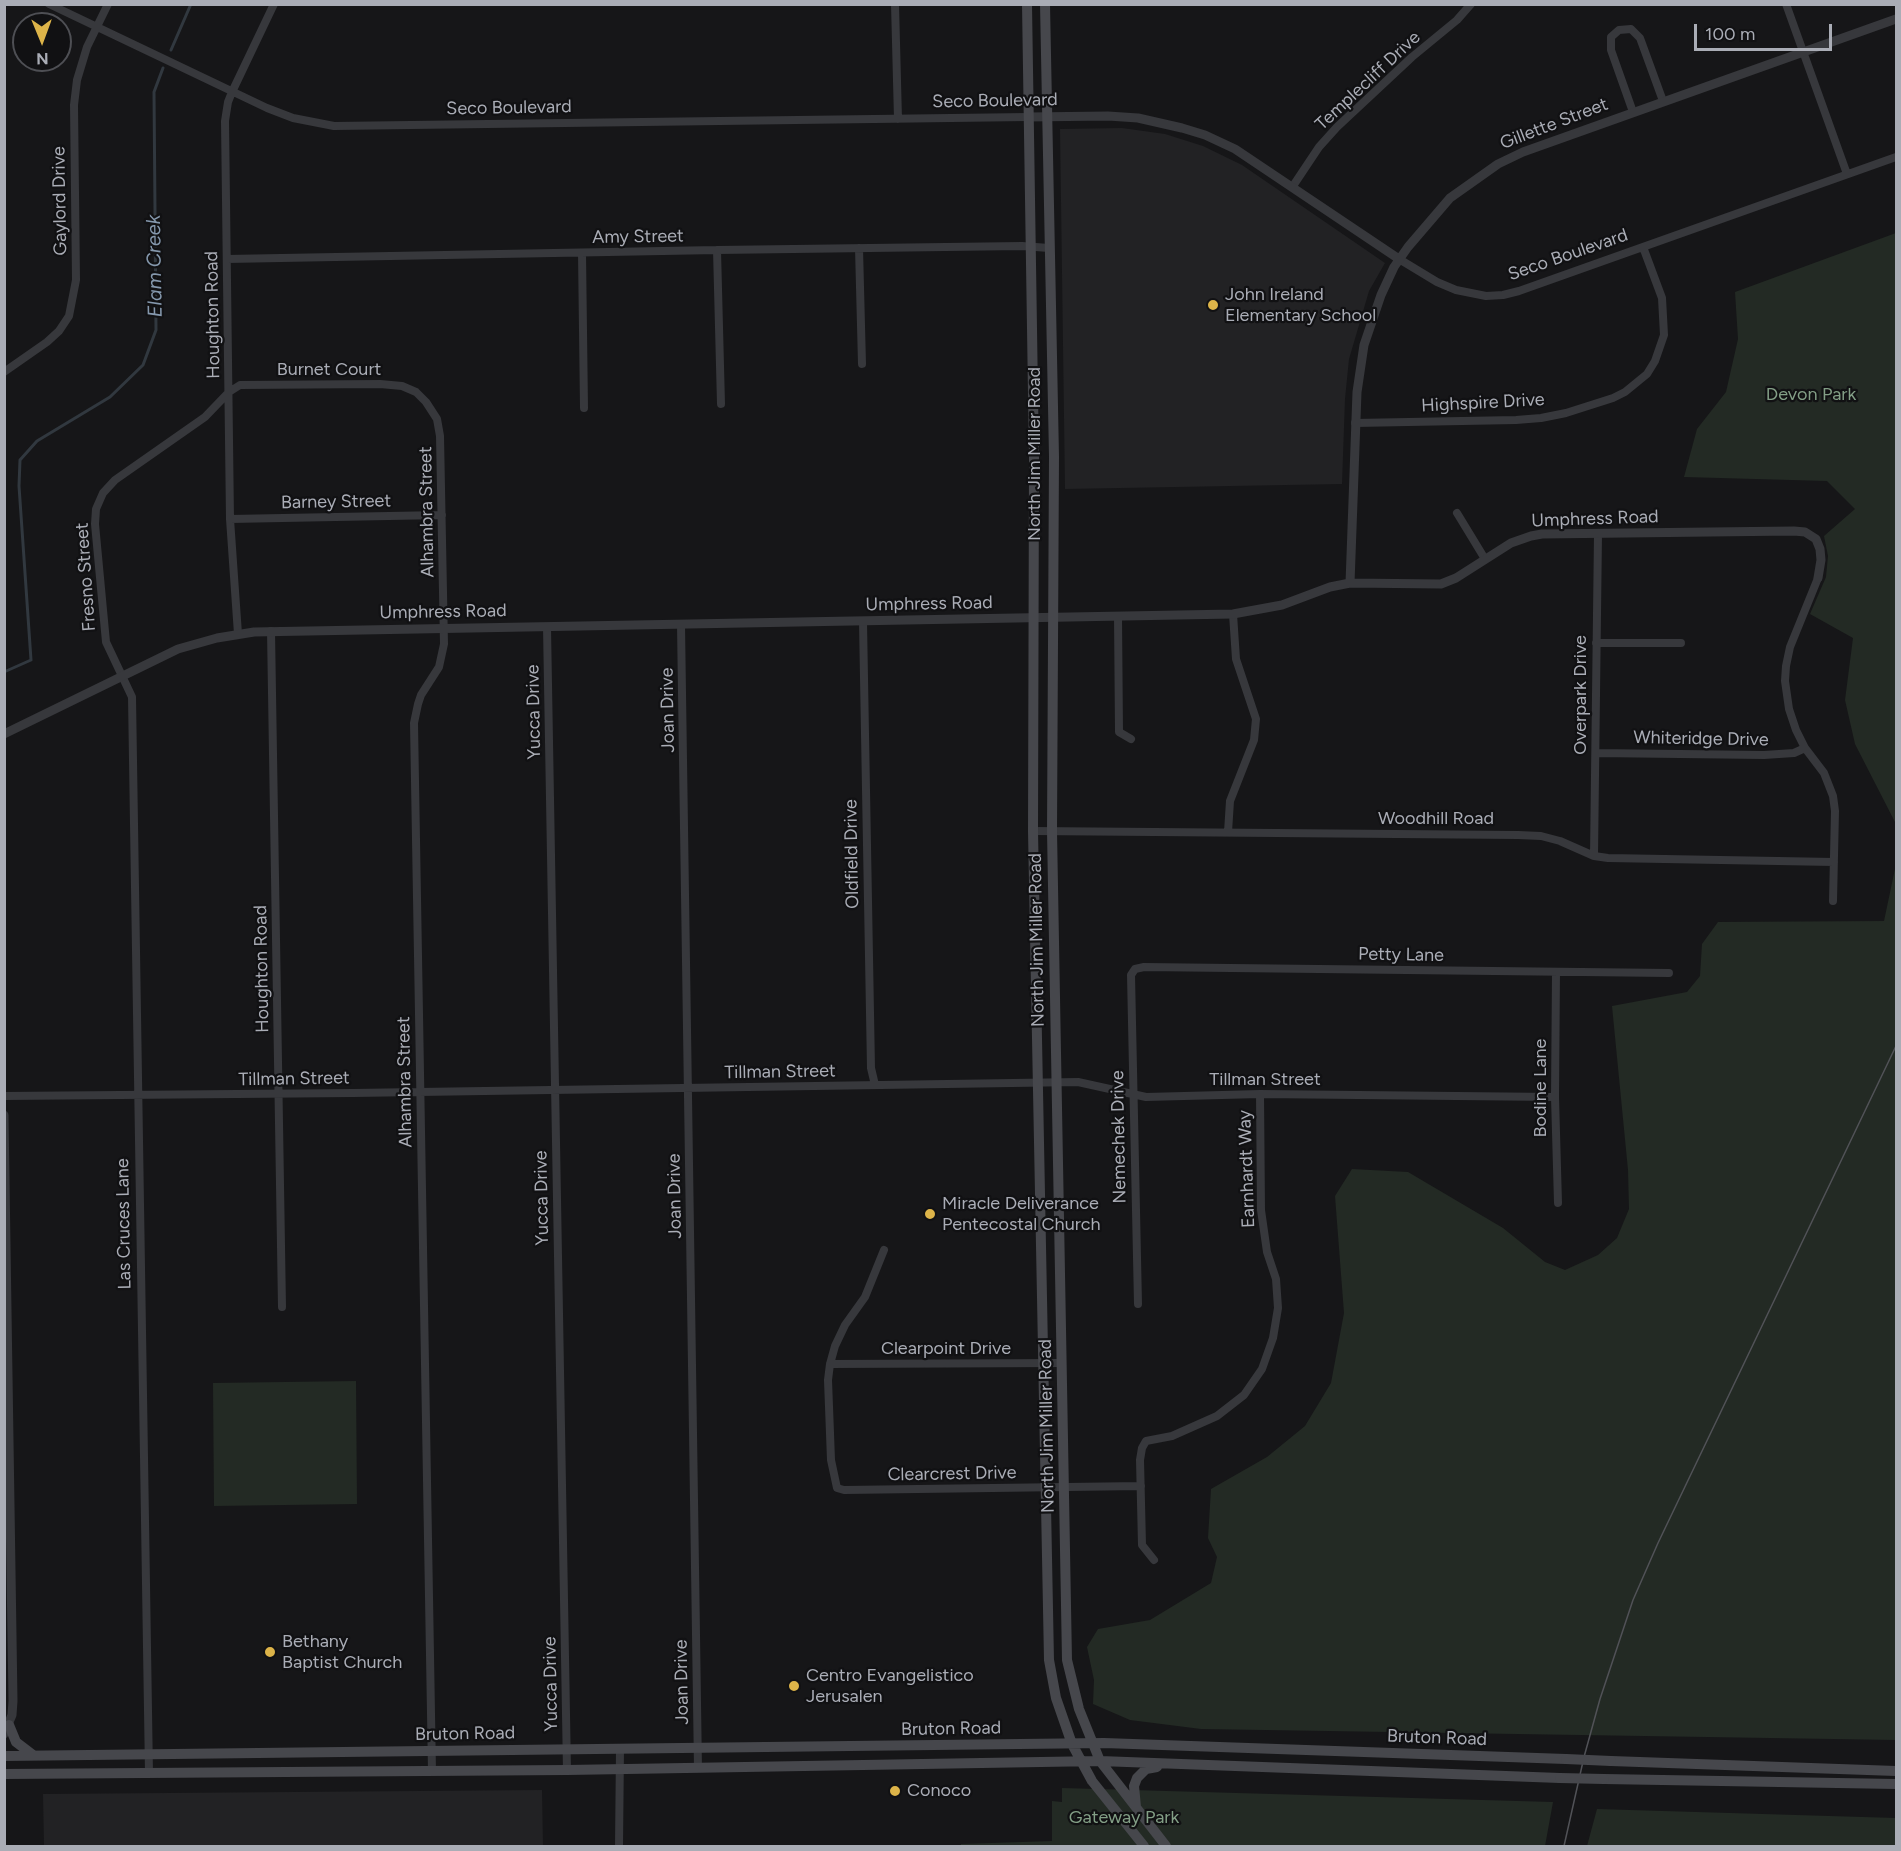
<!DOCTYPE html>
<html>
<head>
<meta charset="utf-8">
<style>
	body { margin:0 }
	#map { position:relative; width:1901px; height:1851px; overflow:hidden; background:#161618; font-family:Figtree,sans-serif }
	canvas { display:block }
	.frame { position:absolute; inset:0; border:6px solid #aaadb6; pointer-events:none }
	.north { position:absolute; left:12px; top:12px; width:60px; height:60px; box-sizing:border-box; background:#111113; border:2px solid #4e4f54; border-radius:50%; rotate:179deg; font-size:16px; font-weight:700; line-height:24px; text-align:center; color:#aaadb6 }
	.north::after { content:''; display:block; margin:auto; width:21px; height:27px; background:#ddb449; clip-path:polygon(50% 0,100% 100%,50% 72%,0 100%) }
	.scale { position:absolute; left:1694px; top:24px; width:138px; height:27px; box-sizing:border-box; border:3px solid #aaadb6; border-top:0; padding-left:8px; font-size:18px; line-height:21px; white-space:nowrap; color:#aaadb6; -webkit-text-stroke:4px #111113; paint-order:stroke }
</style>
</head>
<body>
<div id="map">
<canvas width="1901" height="1851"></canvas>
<div class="frame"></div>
<div class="north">N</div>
<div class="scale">100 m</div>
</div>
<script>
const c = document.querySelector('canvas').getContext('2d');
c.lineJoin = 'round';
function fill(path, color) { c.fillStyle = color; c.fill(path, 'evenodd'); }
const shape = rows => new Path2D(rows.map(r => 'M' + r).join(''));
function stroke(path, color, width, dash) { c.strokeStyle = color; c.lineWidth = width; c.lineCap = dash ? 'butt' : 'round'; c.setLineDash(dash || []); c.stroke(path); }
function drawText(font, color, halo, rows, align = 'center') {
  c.font = font + ' Figtree,sans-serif'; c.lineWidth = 4.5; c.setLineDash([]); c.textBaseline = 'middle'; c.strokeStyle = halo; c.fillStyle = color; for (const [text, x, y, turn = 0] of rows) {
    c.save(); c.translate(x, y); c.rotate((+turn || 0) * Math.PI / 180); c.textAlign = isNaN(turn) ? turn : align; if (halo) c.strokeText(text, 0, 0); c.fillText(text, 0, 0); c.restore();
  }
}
fill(shape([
	[1122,128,1165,134,1203,146,1242,165,1385,263,1369,291,1349,359,1345,399,1342,484,1065,489,1060,129],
	[542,1790,543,1846,44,1846,43,1794]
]), '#222224');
fill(shape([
	[1896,233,1896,1740,1201,1729,1130,1720,1093,1704,1094,1680,1087,1647,1098,1629,1150,1620,1211,1583,1217,1557,1208,1538,1211,1489,1267,1457,1305,1426,1331,1383,1344,1313,1335,1196,1352,1169,1408,1172,1503,1228,1545,1262,1565,1270,1598,1255,1617,1238,1629,1209,1628,1170,1612,1006,1687,992,1700,976,1702,944,1718,922,1884,921,1896,864,1896,824,1855,744,1845,700,1853,638,1810,614,1826,577,1828,556,1824,536,1855,509,1827,481,1684,477,1697,429,1726,392,1738,339,1735,292],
	[356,1381,357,1504,214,1506,213,1383],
	[1062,1788,1553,1802,1545,1846,961,1846,961,1844,1052,1841,1052,1801,1062,1802],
	[1597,1809,1896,1818,1896,1846,1587,1846]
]), '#232a24');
stroke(shape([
	[171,50,191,4],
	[4,672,31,660,19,486,20,460,37,441,110,397,143,365,156,330,154,92,163,68]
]), '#31383f', 3);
stroke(shape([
	[49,4,267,108,293,118,334,126,1028,117],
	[895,4,898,119],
	[1786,4,1847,174],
	[1633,112,1611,50,1611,37,1619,30,1631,29,1640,38,1663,101],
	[1293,186,1319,147,1337,127,1412,57,1457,20,1471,4],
	[859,248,862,364],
	[717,250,721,404],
	[582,253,584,408],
	[227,259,717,250,1022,246,1049,248],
	[1399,259,1437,282,1456,290,1486,296,1503,295,1519,291,1896,157],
	[4,372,47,342,59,331,69,316,76,280,74,105,77,80,87,47,108,4],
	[1355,423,1516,420,1541,418,1566,413,1613,398,1625,392,1647,374,1655,361,1664,335,1662,298,1643,247],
	[1457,513,1485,559],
	[230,519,442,515],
	[1818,578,1790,647,1786,666,1785,681,1789,709,1796,730,1805,748,1824,773,1833,796,1835,811,1833,901],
	[1118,616,1119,732,1131,739],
	[863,622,871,1068,875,1085],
	[681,625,698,1768],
	[547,627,567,1770],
	[271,631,282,1307],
	[238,634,230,519,225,121,228,102,232,92,274,4],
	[1596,643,1681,643],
	[1596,753,1764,755,1794,753,1805,748],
	[1033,831,1518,835,1541,836,1560,841,1594,856,1608,858,1834,862],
	[1228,832,1230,801,1254,740,1256,719,1236,659,1233,614],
	[1594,856,1598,534],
	[1556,972,1555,1097,1558,1203],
	[4,1096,353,1093,1078,1082,1146,1097,1260,1094,1555,1097],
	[884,1250,865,1297,845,1325,835,1346,830,1364,828,1380,831,1460,837,1488,844,1490,1141,1486],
	[1138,1304,1131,975,1135,969,1144,967,1669,973],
	[830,1364,1062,1363],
	[1154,1560,1142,1545,1140,1460,1142,1448,1146,1441,1172,1436,1217,1416,1244,1395,1262,1369,1273,1338,1278,1308,1276,1279,1267,1252,1261,1210,1260,1094],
	[149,1773,132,697,106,642,95,524,96,509,103,493,115,480,205,417,229,392,240,385,380,384,402,386,416,392,426,402,437,419,440,436,444,644,439,667,421,695,418,704,414,723,432,1771],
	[619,1846,620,1749]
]), '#37383c', 8);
stroke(shape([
	[1028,117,1108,116,1138,118,1182,128,1205,135,1235,149,1399,259],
	[1350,583,1357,392,1364,345,1381,295,1394,267,1408,247,1450,198,1498,164,1523,152,1896,19],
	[4,734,178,649,217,638,254,632,1233,614,1282,605,1330,587,1350,583,1441,584,1456,578,1511,543,1531,536,1542,534,1794,531,1805,532,1816,539,1820,549,1821,560,1818,578],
	[4,1115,13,1701,12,1715,4,1734]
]), '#37383c', 9);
stroke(shape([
	[1027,4,1034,458,1033,831,1049,1660,1056,1698,1072,1744,1092,1781,1144,1846],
	[1045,4,1054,457,1052,831,1067,1660,1079,1709,1100,1761,1166,1846],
	[9,1725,16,1742,33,1755],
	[4,1756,1104,1743,1566,1759],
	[1611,1761,1896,1771],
	[4,1774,567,1770,1100,1761,1560,1778],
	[1604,1779,1896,1784],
	[1136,1807,1134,1786,1137,1778,1146,1769,1157,1767]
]), '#46474c', 10);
stroke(shape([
	[1564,1846,1584,1757,1600,1699,1633,1600,1658,1543,1896,1046]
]), '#515257', 1.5);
stroke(shape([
	[1566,1759,1611,1761],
	[1560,1778,1604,1779]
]), '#46474c', 10);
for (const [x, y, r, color] of [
	[1213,305,6,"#ddb449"],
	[930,1214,6,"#ddb449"],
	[270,1652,6,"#ddb449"],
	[794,1686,6,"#ddb449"],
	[895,1791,6,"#ddb449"]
]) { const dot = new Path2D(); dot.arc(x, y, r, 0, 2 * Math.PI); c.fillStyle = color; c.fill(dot); stroke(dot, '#111113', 2); }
drawText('18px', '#aaadb6', '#111113', [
	["Templecliff Drive",1368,81,-43],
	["Seco Boulevard",995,101,-1],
	["Seco Boulevard",509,108,-1],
	["Gillette Street",1554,124,-21],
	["Gaylord Drive",60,201,-91],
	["Amy Street",638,237,-1],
	["Seco Boulevard",1568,255,-19],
	["Houghton Road",213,315,-91],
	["Burnet Court",329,370],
	["Highspire Drive",1483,403,-3],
	["North Jim Miller Road",1035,454,-90],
	["Barney Street",336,502,-1],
	["Alhambra Street",427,512,-91],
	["Umphress Road",1595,519,-2],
	["Fresno Street",86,577,-94],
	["Umphress Road",929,604,-1],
	["Umphress Road",443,612,-1],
	["Overpark Drive",1581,695,-90],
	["Joan Drive",668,710,-91],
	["Yucca Drive",534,712,-91],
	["Whiteridge Drive",1701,739,1],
	["Woodhill Road",1436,819],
	["Oldfield Drive",852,854,-91],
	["North Jim Miller Road",1037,940,-91],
	["Petty Lane",1401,955,1],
	["Houghton Road",262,969,-91],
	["Tillman Street",780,1072,-1],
	["Tillman Street",294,1079,-1],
	["Tillman Street",1265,1080],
	["Alhambra Street",405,1082,-91],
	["Bodine Lane",1541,1088,-90],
	["Nemechek Drive",1119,1137,-91],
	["Earnhardt Way",1247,1169,-92],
	["Joan Drive",675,1196,-91],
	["Yucca Drive",542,1198,-91],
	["Las Cruces Lane",124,1224,-91],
	["Clearpoint Drive",946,1349],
	["North Jim Miller Road",1047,1426,-91],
	["Clearcrest Drive",952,1474,-1],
	["Joan Drive",682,1682,-91],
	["Yucca Drive",551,1684,-91],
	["Bruton Road",951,1729,-1],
	["Bruton Road",465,1734,-1],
	["Bruton Road",1437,1738,2]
]);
drawText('18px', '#aaadb6', '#111113', [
	["John Ireland",1225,295],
	["Elementary School",1225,316],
	["Miracle Deliverance",942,1204],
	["Pentecostal Church",942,1225],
	["Bethany",282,1642],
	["Baptist Church",282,1663],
	["Centro Evangelistico",806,1676],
	["Jerusalen",806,1697],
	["Conoco",907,1791]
], 'left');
drawText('18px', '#839f86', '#111113', [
	["Devon Park",1811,395],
	["Gateway Park",1124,1818]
]);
drawText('italic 20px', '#8598ad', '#111113', [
	["Elam Creek",155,266,-91]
]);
</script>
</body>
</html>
